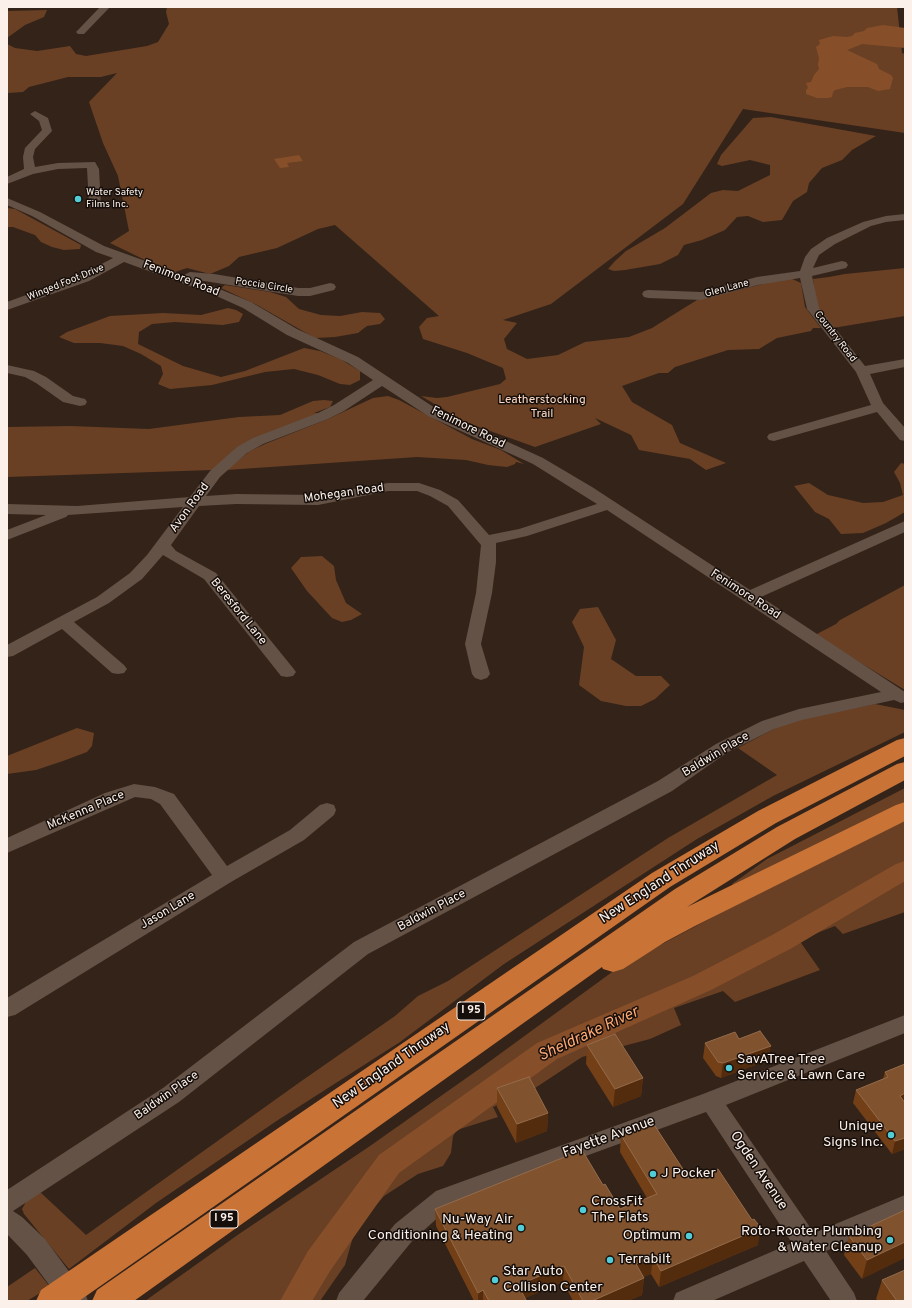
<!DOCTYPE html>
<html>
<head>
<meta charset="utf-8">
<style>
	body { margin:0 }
	#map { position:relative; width:912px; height:1308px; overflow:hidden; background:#342319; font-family:Overpass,sans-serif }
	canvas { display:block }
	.frame { position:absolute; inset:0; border:8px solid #fcf1ea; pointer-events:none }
</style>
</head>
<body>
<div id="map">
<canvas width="912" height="1308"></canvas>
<div class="frame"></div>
</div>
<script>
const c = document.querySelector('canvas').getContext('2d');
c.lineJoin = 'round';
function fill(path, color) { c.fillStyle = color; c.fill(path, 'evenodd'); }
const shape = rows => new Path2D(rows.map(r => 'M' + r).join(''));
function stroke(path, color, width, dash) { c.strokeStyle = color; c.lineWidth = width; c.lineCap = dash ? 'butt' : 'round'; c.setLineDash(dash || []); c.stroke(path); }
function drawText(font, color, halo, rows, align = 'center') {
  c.font = font + ' Overpass,sans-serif'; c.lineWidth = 3; c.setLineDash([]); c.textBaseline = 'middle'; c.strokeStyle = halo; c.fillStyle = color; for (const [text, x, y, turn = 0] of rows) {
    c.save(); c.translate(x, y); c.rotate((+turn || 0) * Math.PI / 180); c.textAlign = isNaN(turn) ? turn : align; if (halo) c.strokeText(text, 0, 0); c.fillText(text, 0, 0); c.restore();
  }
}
fill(shape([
	[167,7,897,7,902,53,905,54,905,133,743,109,683,204,551,304,503,320,517,323,504,339,507,349,527,359,558,355,585,342,629,337,652,328,697,300,784,279,790,278,801,283,805,307,821,328,813,328,811,331,777,338,759,349,728,350,675,367,668,373,659,373,622,386,632,402,672,425,680,443,726,463,706,470,690,459,639,450,631,435,595,418,601,424,535,447,465,422,421,396,437,398,447,397,500,384,506,379,503,368,467,353,423,339,419,327,427,318,439,316,335,225,318,229,277,248,239,257,229,266,210,274,187,268,172,273,110,243,129,231,118,176,103,143,89,102,117,73,101,77,68,77,29,87,23,92,7,93,7,44,15,48,37,51,70,46,76,54,86,56,147,46,158,42,169,24,166,12],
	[47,10,44,17,25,25,7,38,7,11],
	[771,117,876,136,852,150,842,160,822,168,809,183,807,192,793,201,782,220,763,222,748,216,737,217,725,230,702,240,684,245,678,255,660,264,625,270,614,271,608,269,615,261,626,251,665,228,711,193,723,190,738,191,770,175,770,165,750,160,722,166,717,164,721,155,753,118],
	[7,208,15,209,81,245,80,249,64,250,52,247,41,242,35,235,13,227,7,227],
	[905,268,905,316,833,328,817,308,813,279,829,277,845,274],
	[225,285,270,292,286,297,299,309,321,315,340,316,362,312,380,313,385,319,380,324,367,326,358,333,335,337,315,338,257,305,221,288],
	[228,308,236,310,243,314,239,322,223,325,175,322,152,324,139,332,138,344,183,366,221,377,245,371,304,348,320,351,340,359,360,371,360,380,350,385,340,384,318,375,294,369,265,372,212,385,170,389,158,384,163,374,161,366,141,354,123,346,100,343,74,343,59,337,67,332,110,316,163,313,201,315],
	[388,396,399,400,472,439,501,450,524,464,516,462,515,464,507,467,488,465,466,460,417,457,226,470,250,451,265,444,328,419,373,398],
	[324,400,333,401,330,407,314,413,322,413,212,470,7,477,7,427,70,426,149,429,239,417,280,415,313,401],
	[901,463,905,464,905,512,886,523,863,533,841,534,829,519,815,512,794,486,809,483,828,495,863,503,883,502,903,495,900,483,894,472],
	[322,556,334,566,336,580,346,603,362,614,351,620,342,622,332,618,307,591,291,568,301,557],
	[905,585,905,690,815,635,836,624,840,620],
	[598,607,616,640,611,659,636,676,661,676,670,685,655,699,641,706,626,706,601,701,579,685,584,647,572,622,580,609],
	[875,704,905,710,905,732,773,796,697,839,504,964,400,1042,278,1120,156,1203,69,1269,24,1214,22,1209,27,1200,38,1190,86,1235,300,1082,395,1016,418,996,448,981,668,838,777,775,738,748,787,722],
	[77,728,94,733,92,746,87,752,63,761,36,770,7,774,7,756],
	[905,788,905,802,816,845,735,887,732,884,767,859],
	[905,820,905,912,843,934,835,926,799,940,820,970,735,1002,723,991,674,1008,681,1025,650,1039,582,1057,526,1094,493,1107,498,1117,457,1130,453,1136,451,1153,443,1166,418,1174,384,1196,355,1230,345,1265,320,1301,145,1301,239,1234,370,1146,482,1067,619,967,758,893],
	[35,1268,50,1287,27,1301,7,1301,7,1287]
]), '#694024');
fill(shape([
	[883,25,905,28,905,48,862,44,847,50,877,64,879,69,891,75,893,78,890,89,878,91,868,87,847,87,835,90,833,92,832,97,828,98,817,98,806,94,806,90,808,88,806,83,811,82,814,75,819,69,818,65,819,58,816,47,820,44,819,40,833,36,847,37,852,36,855,33,864,31,867,28],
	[299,155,303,161,287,163,289,167,280,168,274,159]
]), '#874f29');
fill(shape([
	[905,861,905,881,792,948,711,990,557,1059,399,1173,330,1271,312,1301,280,1301,308,1251,379,1155,537,1043,693,976,774,934,896,864,905,861]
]), '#874f29');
fill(shape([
	[100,7,110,7,84,34,78,34,76,32,78,30,100,7],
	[35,111,48,118,52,131,35,149,33,157,35,167,58,163,95,162,99,169,101,205,99,207,91,207,89,205,87,168,58,169,33,174,7,184,7,177,24,169,23,157,25,148,42,130,39,121,30,114,35,111],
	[7,198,40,212,104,246,184,275,190,272,214,274,298,288,310,288,330,283,334,284,336,287,334,290,310,296,298,296,198,280,251,302,297,329,358,357,438,410,543,458,592,487,750,590,905,521,905,532,761,597,905,692,905,702,901,703,894,700,802,720,774,729,728,752,672,791,368,954,179,1102,13,1211,22,1217,45,1239,85,1293,88,1301,61,1301,27,1255,7,1234,7,1190,163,1088,354,942,658,781,716,744,762,721,799,709,881,692,607,510,527,536,496,543,496,562,492,593,481,644,490,674,487,678,481,680,475,678,472,674,465,644,476,593,481,545,448,506,430,496,417,491,388,491,318,505,236,504,199,506,171,545,176,551,216,573,293,668,296,672,293,676,287,677,281,676,204,579,163,555,142,579,109,603,74,622,124,665,127,669,124,673,118,674,112,673,62,629,13,656,7,657,7,645,97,597,130,573,147,555,183,507,68,515,66,517,7,540,7,530,46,515,7,514,7,504,77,506,190,497,210,471,237,447,253,438,318,413,334,405,373,380,348,363,287,335,243,308,212,294,124,262,89,281,7,310,7,302,81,275,113,258,96,252,32,216,7,205,7,198],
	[382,386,428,416,533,464,597,504,519,529,489,535,458,500,440,490,419,483,388,483,318,495,236,494,206,496,220,477,247,453,263,444,328,419,344,411,382,386],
	[905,214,905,220,886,222,871,226,835,244,819,255,813,268,842,261,846,262,848,265,846,268,812,276,819,308,865,366,905,359,905,367,870,374,883,403,905,428,905,441,900,440,877,412,774,441,769,440,767,437,769,434,871,405,856,372,807,309,800,278,758,285,701,300,648,298,644,297,642,294,644,291,648,290,701,292,757,277,800,271,805,257,811,249,827,238,863,222,886,216,905,214],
	[7,365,34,371,46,377,73,396,85,399,87,402,85,405,80,406,63,402,36,383,25,377,7,373,7,365],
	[134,784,155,787,174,794,227,866,290,830,320,805,327,803,334,805,336,810,334,815,304,840,231,882,15,1015,7,1017,7,998,212,875,160,804,151,799,135,797,7,853,7,838,105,793,134,784],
	[905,1015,905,1033,726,1105,814,1233,905,1195,905,1216,826,1251,854,1293,857,1301,831,1301,804,1261,712,1301,673,1301,676,1293,792,1243,706,1112,452,1205,413,1240,363,1301,336,1301,339,1293,395,1224,436,1191,703,1094,905,1015]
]), '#645246');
fill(shape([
	[905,738,905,756,776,823,670,887,79,1301,36,1301,41,1290,652,873,758,811,897,740,905,738],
	[905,762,905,780,795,839,687,907,896,805,905,802,905,821,695,926,665,942,623,969,613,972,603,969,602,967,134,1301,92,1301,97,1290,675,889,777,827,897,764,905,762]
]), '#c97337');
fill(shape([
	[739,1039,768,1060,721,1078,716,1076,703,1058,705,1043],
	[587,1045,643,1078,641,1096,613,1107,586,1064],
	[905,1064,905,1149,892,1154,853,1103,856,1090,883,1079,885,1072],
	[497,1088,548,1113,547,1131,516,1143,497,1107],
	[621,1135,690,1180,758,1245,659,1287,651,1274,643,1277,644,1278,642,1295,628,1301,573,1301,563,1282,525,1298,526,1301,474,1301,436,1226,435,1209,603,1185,620,1209,647,1198,620,1152],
	[905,1210,862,1279,844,1255,849,1236],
	[882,1280,905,1301,878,1301,876,1299]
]), '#723f17');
fill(shape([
	[771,1046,768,1060,721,1078,723,1063],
	[643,1078,641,1096,613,1107,615,1089],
	[905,1093,905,1105,900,1096],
	[548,1113,547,1131,516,1143,517,1124],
	[905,1138,905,1149,892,1154,895,1141],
	[761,1228,758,1245,659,1287,661,1271],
	[905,1242,905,1258,862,1279,867,1260],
	[653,1257,651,1274,634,1281,636,1264],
	[564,1266,563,1282,518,1301,518,1285],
	[644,1278,642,1295,628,1301,592,1301],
	[483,1290,483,1301,478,1301,478,1293]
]), '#532c0e');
const building = shape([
	[760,1031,771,1046,723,1063,718,1062,705,1043,735,1032,739,1039,760,1031],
	[615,1034,643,1078,615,1089,587,1045,615,1034],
	[905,1064,905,1093,900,1096,905,1103,905,1138,895,1141,856,1090,888,1077,885,1072,905,1064],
	[529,1077,548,1113,517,1124,497,1088,529,1077],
	[653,1123,690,1180,718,1169,752,1220,754,1219,761,1228,661,1271,653,1257,636,1264,644,1278,592,1301,583,1301,564,1266,518,1285,526,1300,524,1301,489,1301,483,1290,478,1293,435,1209,582,1150,603,1185,605,1184,620,1209,657,1194,621,1135,653,1123],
	[905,1210,905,1242,867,1260,849,1236,905,1210],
	[905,1270,905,1301,897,1301,882,1280,905,1270]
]);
fill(building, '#81522e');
stroke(building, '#946b4b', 1);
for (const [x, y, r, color] of [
	[78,199,4,"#52ccd6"],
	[729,1068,4,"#52ccd6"],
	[891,1135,4,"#52ccd6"],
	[653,1174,4,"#52ccd6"],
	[583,1210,4,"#52ccd6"],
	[521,1228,4,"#52ccd6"],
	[689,1236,4,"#52ccd6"],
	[890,1240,4,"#52ccd6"],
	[610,1260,4,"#52ccd6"],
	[495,1280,4,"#52ccd6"]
]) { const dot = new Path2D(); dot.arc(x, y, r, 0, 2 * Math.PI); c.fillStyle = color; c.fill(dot); stroke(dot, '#160e0a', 1.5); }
drawText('10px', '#fcf1ea', '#160e0a', [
	["Water Safety",86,193],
	["Films Inc.",86,205]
], 'left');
drawText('10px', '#fcf1ea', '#160e0a', [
	["Winged Foot Drive",66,283,-22],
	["Poccia Circle",264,286,9],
	["Glen Lane",727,289,-15],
	["Country Road",835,337,52]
]);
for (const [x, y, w] of [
	[471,1011,28],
	[224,1219,28]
]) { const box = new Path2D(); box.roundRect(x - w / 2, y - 9, w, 18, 3); c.fillStyle = '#160e0a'; c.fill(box); stroke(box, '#fcf1ea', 1); }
drawText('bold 11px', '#fcf1ea', null, [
	["I 95",471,1011],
	["I 95",224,1219]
]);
drawText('12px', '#fcf1ea', '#160e0a', [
	["Fenimore Road",181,279,21],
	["Fenimore Road",468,428,26],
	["Mohegan Road",344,494,-8],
	["Avon Road",190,508,-54],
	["Fenimore Road",745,595,33],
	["Beresford Lane",238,612,51],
	["Baldwin Place",716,755,-31],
	["McKenna Place",86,811,-23],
	["Jason Lane",168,911,-31],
	["Baldwin Place",432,911,-28],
	["Baldwin Place",167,1096,-35]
]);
drawText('12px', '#fcd9c4', '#160e0a', [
	["Leatherstocking",542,401],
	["Trail",542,415]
]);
drawText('14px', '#fcf1ea', '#160e0a', [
	["New England Thruway",660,883,-33],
	["New England Thruway",392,1066,-35],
	["Fayette Avenue",609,1138,-20],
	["Ogden Avenue",758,1171,56]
]);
drawText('14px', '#fcf1ea', '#160e0a', [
	["SavATree Tree",737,1060],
	["Service & Lawn Care",737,1076],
	["Unique",883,1127,"right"],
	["Signs Inc.",883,1143,"right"],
	["J Pocker",661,1174],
	["CrossFit",591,1202],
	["The Flats",591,1218],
	["Nu-Way Air",513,1220,"right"],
	["Conditioning & Heating",513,1236,"right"],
	["Roto-Rooter Plumbing",882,1232,"right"],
	["& Water Cleanup",882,1248,"right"],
	["Optimum",681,1236,"right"],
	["Terrabilt",618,1260],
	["Star Auto",503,1272],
	["Collision Center",503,1288]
], 'left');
drawText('italic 16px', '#fda973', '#160e0a', [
	["Sheldrake River",589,1035,-25]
]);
</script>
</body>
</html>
